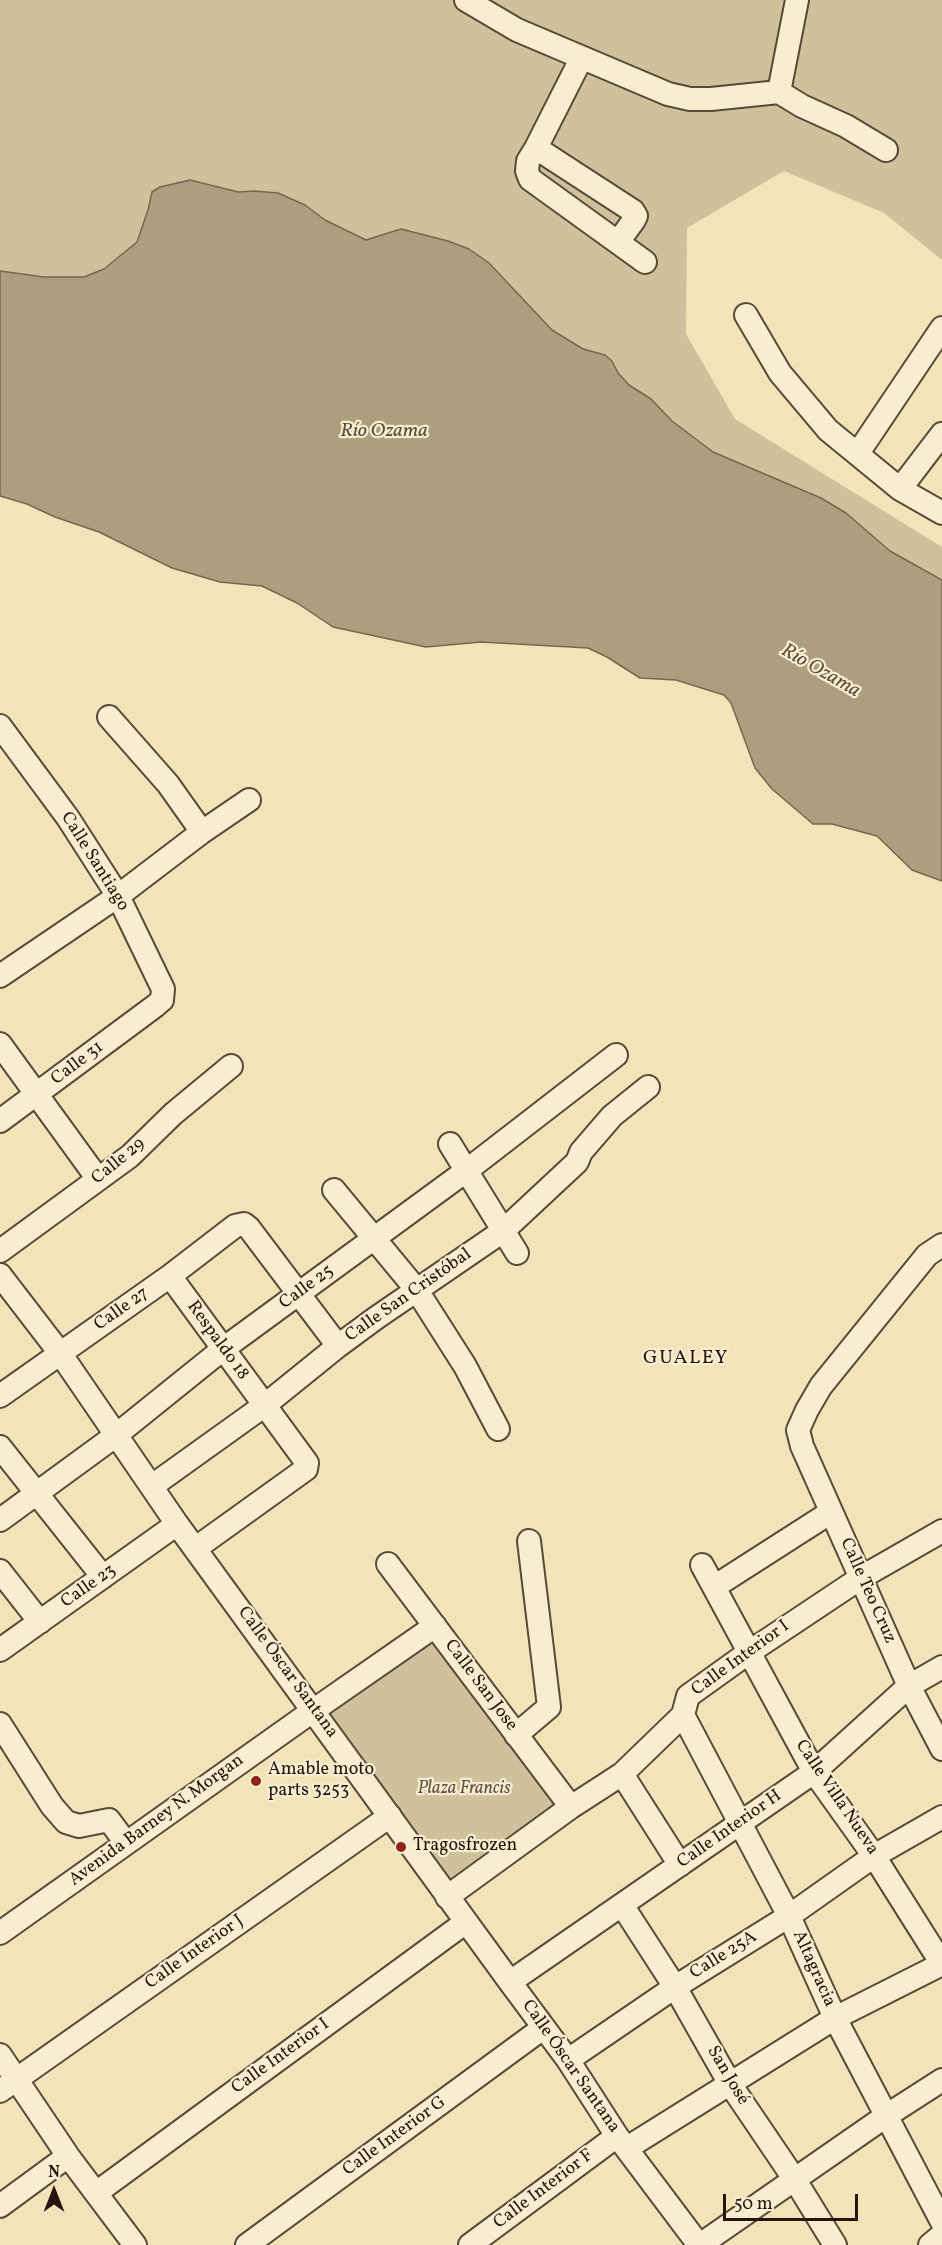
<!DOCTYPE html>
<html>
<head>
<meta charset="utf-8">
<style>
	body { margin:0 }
	#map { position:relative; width:942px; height:2245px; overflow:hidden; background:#f2e4b8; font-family:Vollkorn,serif }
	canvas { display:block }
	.north { position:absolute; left:24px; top:2161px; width:60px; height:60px; -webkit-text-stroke:4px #f7edd1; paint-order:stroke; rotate:0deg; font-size:16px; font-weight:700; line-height:24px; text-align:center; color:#26150d }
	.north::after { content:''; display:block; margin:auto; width:21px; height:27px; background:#26150d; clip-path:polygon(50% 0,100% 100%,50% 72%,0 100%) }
	.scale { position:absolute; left:723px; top:2194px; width:135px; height:27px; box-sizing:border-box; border:3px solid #26150d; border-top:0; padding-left:8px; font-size:18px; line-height:21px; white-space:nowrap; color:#26150d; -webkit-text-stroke:4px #f7edd1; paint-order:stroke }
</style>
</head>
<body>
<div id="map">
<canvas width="942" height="2245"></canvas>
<div class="north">N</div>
<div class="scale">50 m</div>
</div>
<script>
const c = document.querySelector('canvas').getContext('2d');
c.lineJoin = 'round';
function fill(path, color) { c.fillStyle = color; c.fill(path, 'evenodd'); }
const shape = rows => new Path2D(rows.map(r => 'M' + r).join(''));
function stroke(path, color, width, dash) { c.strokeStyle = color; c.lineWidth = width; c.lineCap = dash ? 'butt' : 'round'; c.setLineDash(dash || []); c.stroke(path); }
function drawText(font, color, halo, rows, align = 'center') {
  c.font = font + ' Vollkorn,serif'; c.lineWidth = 4.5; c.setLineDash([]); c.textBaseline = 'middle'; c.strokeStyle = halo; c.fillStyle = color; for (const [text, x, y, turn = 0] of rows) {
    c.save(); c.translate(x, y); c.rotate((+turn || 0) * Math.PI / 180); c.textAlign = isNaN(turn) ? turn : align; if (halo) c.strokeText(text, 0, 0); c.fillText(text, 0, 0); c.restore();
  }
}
fill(shape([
	[0,0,942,0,942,260,884,213,784,171,687,228,686,334,735,419,942,547,942,580,890,551,846,513,821,498,713,452,672,421,651,399,629,385,618,373,612,360,605,355,583,349,552,330,489,263,469,249,448,241,401,229,366,240,325,220,305,205,278,194,254,191,238,192,190,180,160,187,149,200,148,210,137,242,104,269,84,277,44,277,0,271],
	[433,1634,562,1806,448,1887,322,1711]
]), '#cfc19b');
const water = shape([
	[190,180,238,192,254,191,278,193,305,205,325,220,366,240,401,229,448,241,469,249,489,263,552,330,583,349,605,355,612,361,618,373,629,385,651,399,672,421,713,452,821,498,846,513,890,551,942,580,942,881,912,870,877,836,832,824,813,824,772,789,755,768,731,703,724,695,676,680,640,678,607,657,588,648,481,642,426,647,333,627,297,603,262,586,220,582,172,568,99,532,55,517,27,504,0,496,0,271,44,277,84,277,104,269,137,242,148,210,152,192,160,187,190,180]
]);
fill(water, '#ad9e7e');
stroke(water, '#776751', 1.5);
const minor = shape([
	[466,0,517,30,668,94,690,99,711,99,779,92],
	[797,0,779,92,802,106,846,126,886,150],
	[581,59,536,148,528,161,527,171,530,179,645,262],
	[536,148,633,211,636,216,634,220,618,242],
	[746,315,780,373,828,430,900,489,942,513],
	[858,453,942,328],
	[900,489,942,434],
	[109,717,168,784,202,832],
	[0,726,68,818,118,896,163,989,162,1000,155,1006,0,1121],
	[0,976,118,896,202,832,249,800],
	[0,1044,98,1179],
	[450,1144,517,1253],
	[334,1190,416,1289,465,1366,498,1429],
	[942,1245,927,1255,821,1386,807,1410,798,1430,802,1446,909,1686,942,1749],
	[0,1251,130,1156,173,1114,231,1066],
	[0,1275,60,1353,177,1524,510,1982,568,2060,617,2136,699,2245],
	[170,1276,307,1463,306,1469,196,1548],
	[0,1396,170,1276,235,1226,244,1224,249,1228,338,1346],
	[0,1447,103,1577],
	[152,1486,265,1405,338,1346,376,1318,503,1231,577,1162,581,1152,612,1116,648,1087],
	[0,1520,115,1436,223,1349,466,1171,616,1055],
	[388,1564,571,1807],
	[702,1565,814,1772,874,1856,942,1964],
	[0,1571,40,1622],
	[714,1587,831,1512],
	[0,1650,177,1524],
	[683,1715,789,1916,835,2018,942,2222],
	[0,1724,52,1806,66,1822,79,1826,109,1820,126,1843],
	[516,1735,549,1707,529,1541],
	[622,1774,680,1865],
	[447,1897,571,1807,622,1774,683,1715,688,1696,748,1653,862,1577,942,1531],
	[622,1905,675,1987,730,2084,795,2180,835,2245],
	[0,1933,314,1710,435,1626],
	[510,1982,814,1772,909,1686,942,1667],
	[0,2055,68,2156,135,2245],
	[568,2060,675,1987,789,1916,874,1856,942,1817],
	[0,2091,390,1816],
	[627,2148,835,2018,942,1964],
	[96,2193,466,1922],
	[0,2206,68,2156],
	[247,2245,543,2028],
	[470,2245,617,2136],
	[700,2245,886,2116,942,2080],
	[930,2245,942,2235]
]);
stroke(minor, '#594938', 26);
stroke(minor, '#f7edd1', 22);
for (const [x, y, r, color] of [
	[256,1781,6,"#8f2418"],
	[401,1847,6,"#8f2418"]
]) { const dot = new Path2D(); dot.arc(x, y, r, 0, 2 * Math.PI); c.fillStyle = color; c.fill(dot); stroke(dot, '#f7edd1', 2); }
drawText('18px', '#26150d', '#f7edd1', [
	["Calle Santiago",94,862,58],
	["Calle 31",78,1064,-37],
	["Calle 29",119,1162,-39],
	["Calle 25",307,1288,-36],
	["Calle San Cristóbal",409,1296,-35],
	["Calle 27",122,1310,-35],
	["Respaldo 18",217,1341,54],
	["Calle 23",89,1587,-35],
	["Calle Teo Cruz",867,1591,66],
	["Calle Interior I",741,1659,-36],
	["Calle Óscar Santana",287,1673,54],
	["Calle San Jose",480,1686,53],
	["Calle Villa Nueva",836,1798,56],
	["Avenida Barney N. Morgan",157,1821,-36],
	["Calle Interior H",730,1830,-35],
	["Calle Interior J",195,1953,-35],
	["Calle 25A",724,1956,-32],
	["Altagracia",813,1969,66],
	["Calle Interior I",281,2057,-36],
	["Calle Óscar Santana",570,2067,55],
	["San José",727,2076,59],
	["Calle Interior G",395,2137,-36],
	["Calle Interior F",544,2190,-37]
]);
drawText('18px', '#26150d', '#f7edd1', [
	["Amable moto",268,1771],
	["parts 3253",268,1792],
	["Tragosfrozen",413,1847]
], 'left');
drawText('italic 18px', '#61513f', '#f7edd1', [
	["Plaza Francis",464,1790]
]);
drawText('italic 20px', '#5c4c3a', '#f7edd1', [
	["Río Ozama",384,432],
	["Río Ozama",820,672,30]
]);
c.letterSpacing = '1.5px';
drawText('20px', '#26150d', '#f7edd1', [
	["GUALEY",686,1359]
]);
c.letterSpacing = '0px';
</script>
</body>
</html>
